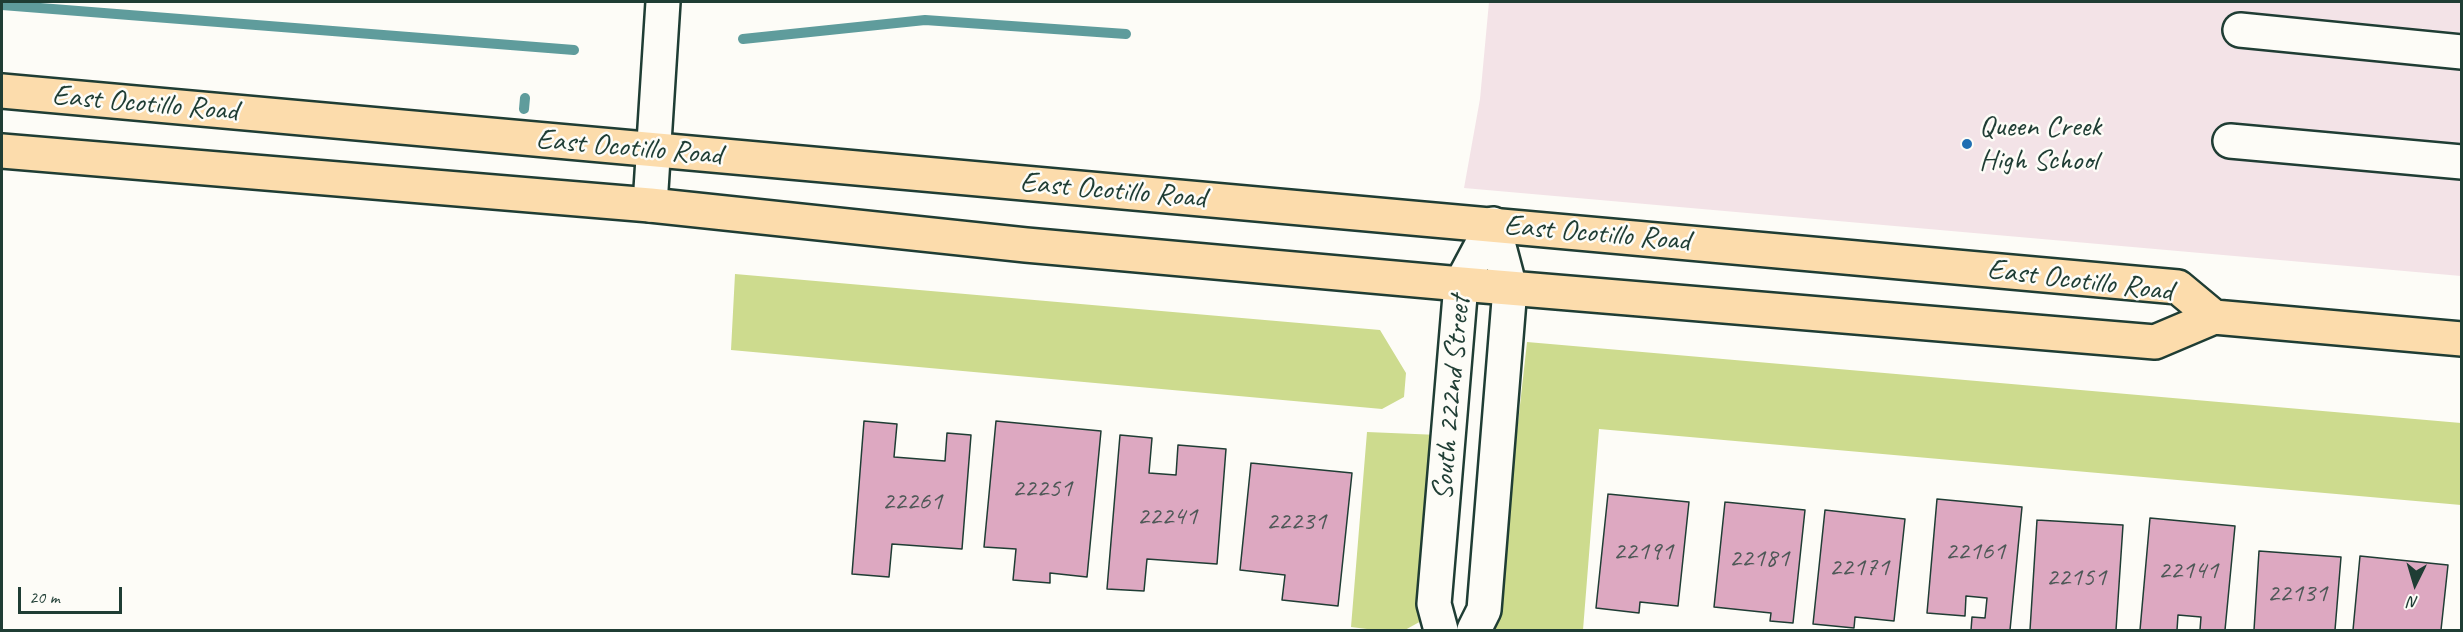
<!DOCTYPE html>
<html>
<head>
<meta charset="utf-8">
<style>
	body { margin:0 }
	#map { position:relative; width:2463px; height:632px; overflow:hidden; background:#fdfcf7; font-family:Caveat,sans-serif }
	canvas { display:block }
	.frame { position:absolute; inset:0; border:3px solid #1f3d34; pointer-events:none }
	.north { position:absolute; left:2385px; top:554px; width:60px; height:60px; -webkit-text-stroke:4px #fdfcf7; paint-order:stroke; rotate:185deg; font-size:16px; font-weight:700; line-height:24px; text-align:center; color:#1f3d34 }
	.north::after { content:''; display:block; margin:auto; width:21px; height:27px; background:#1f3d34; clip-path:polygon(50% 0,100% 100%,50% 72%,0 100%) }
	.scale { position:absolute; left:18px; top:587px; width:104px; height:27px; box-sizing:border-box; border:3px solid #1f3d34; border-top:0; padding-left:8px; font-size:18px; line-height:21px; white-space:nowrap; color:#1f3d34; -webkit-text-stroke:4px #fdfcf7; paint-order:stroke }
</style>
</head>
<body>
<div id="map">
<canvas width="2463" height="632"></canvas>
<div class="frame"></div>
<div class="north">N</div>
<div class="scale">20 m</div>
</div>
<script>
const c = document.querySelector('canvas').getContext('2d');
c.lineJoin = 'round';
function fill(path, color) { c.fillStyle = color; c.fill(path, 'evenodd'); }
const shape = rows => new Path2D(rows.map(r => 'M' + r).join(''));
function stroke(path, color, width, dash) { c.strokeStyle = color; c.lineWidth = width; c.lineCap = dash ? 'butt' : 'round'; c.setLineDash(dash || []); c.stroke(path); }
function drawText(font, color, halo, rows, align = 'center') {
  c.font = font + ' Caveat,sans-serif'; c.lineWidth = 5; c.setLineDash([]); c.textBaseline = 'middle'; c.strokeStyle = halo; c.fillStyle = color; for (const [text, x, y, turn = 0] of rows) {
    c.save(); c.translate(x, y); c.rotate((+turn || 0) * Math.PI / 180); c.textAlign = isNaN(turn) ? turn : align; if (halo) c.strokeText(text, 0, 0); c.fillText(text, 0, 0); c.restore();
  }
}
fill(shape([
	[1489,2,2461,2,2461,276,1464,188,1480,99]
]), '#f3e3e7');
fill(shape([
	[735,274,1380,330,1406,373,1404,397,1382,409,731,350],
	[1527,342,2461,423,2461,505,1599,429,1583,630,1495,630],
	[1367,432,1439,435,1423,620,1405,630,1375,630,1351,627]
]), '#cddb8e');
stroke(shape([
	[2,5,574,50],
	[743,39,925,20,1126,34],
	[524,109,525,98]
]), '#5f9c9c', 10);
const building = shape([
	[864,421,897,424,894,457,945,461,947,433,971,435,962,549,892,544,889,577,852,574,864,421],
	[996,421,1101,431,1087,577,1050,573,1050,583,1013,580,1016,549,984,547,996,421],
	[1120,435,1152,438,1149,473,1176,475,1178,445,1226,449,1217,564,1147,559,1144,591,1107,589,1120,435],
	[1251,463,1352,473,1338,606,1282,600,1285,575,1240,570,1251,463],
	[1608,494,1689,502,1678,606,1640,602,1639,613,1596,608,1608,494],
	[1937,499,2022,507,2010,630,1971,630,1972,617,1985,618,1987,598,1966,596,1965,616,1927,613,1937,499],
	[1725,502,1805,510,1793,623,1770,621,1771,613,1714,607,1725,502],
	[1825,510,1905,519,1894,621,1855,617,1854,628,1813,624,1825,510],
	[2150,518,2235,526,2225,630,2200,630,2201,617,2178,615,2177,630,2140,630,2150,518],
	[2037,520,2123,525,2116,630,2030,630,2037,520],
	[2259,551,2341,557,2335,630,2254,630,2259,551],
	[2360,556,2448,565,2441,630,2353,630,2360,556]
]);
fill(building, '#dda8c1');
stroke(building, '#1f3d34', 1.5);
const minor = shape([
	[2240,30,2462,52],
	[2230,141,2462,162],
	[650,205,663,2],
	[1441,630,1434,604,1461,284,1493,224],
	[1474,630,1484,610,1510,288,1493,224]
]);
const major = shape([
	[2,91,2178,287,2214,317],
	[2,151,650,205,1026,245,1461,284,2155,342,2214,317,2462,339]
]);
stroke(minor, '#1f3d34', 38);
stroke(major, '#1f3d34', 38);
stroke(minor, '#fdfcf7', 33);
stroke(major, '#fcdcac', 33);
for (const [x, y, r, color] of [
	[1967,144,6,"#1f6fb2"]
]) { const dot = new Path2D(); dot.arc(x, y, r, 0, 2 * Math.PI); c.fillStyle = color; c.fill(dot); stroke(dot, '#fdfcf7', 2); }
drawText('27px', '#4e5857', null, [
	["22251",1042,489],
	["22261",912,502],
	["22241",1167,517],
	["22231",1296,522],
	["22191",1643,552],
	["22161",1975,552],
	["22181",1759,559],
	["22171",1859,568],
	["22141",2188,571],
	["22151",2076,578],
	["22131",2297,594]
]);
drawText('30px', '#1f3d34', '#fdfcf7', [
	["East Ocotillo Road",145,104,5],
	["East Ocotillo Road",629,148,5],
	["East Ocotillo Road",1113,191,5],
	["East Ocotillo Road",1597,234,5],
	["East Ocotillo Road",2080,281,7],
	["South 222nd Street",1452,398,-85]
]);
drawText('30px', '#1f3d34', '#fdfcf7', [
	["Queen Creek",1979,127],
	["High School",1979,161]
], 'left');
</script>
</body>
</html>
